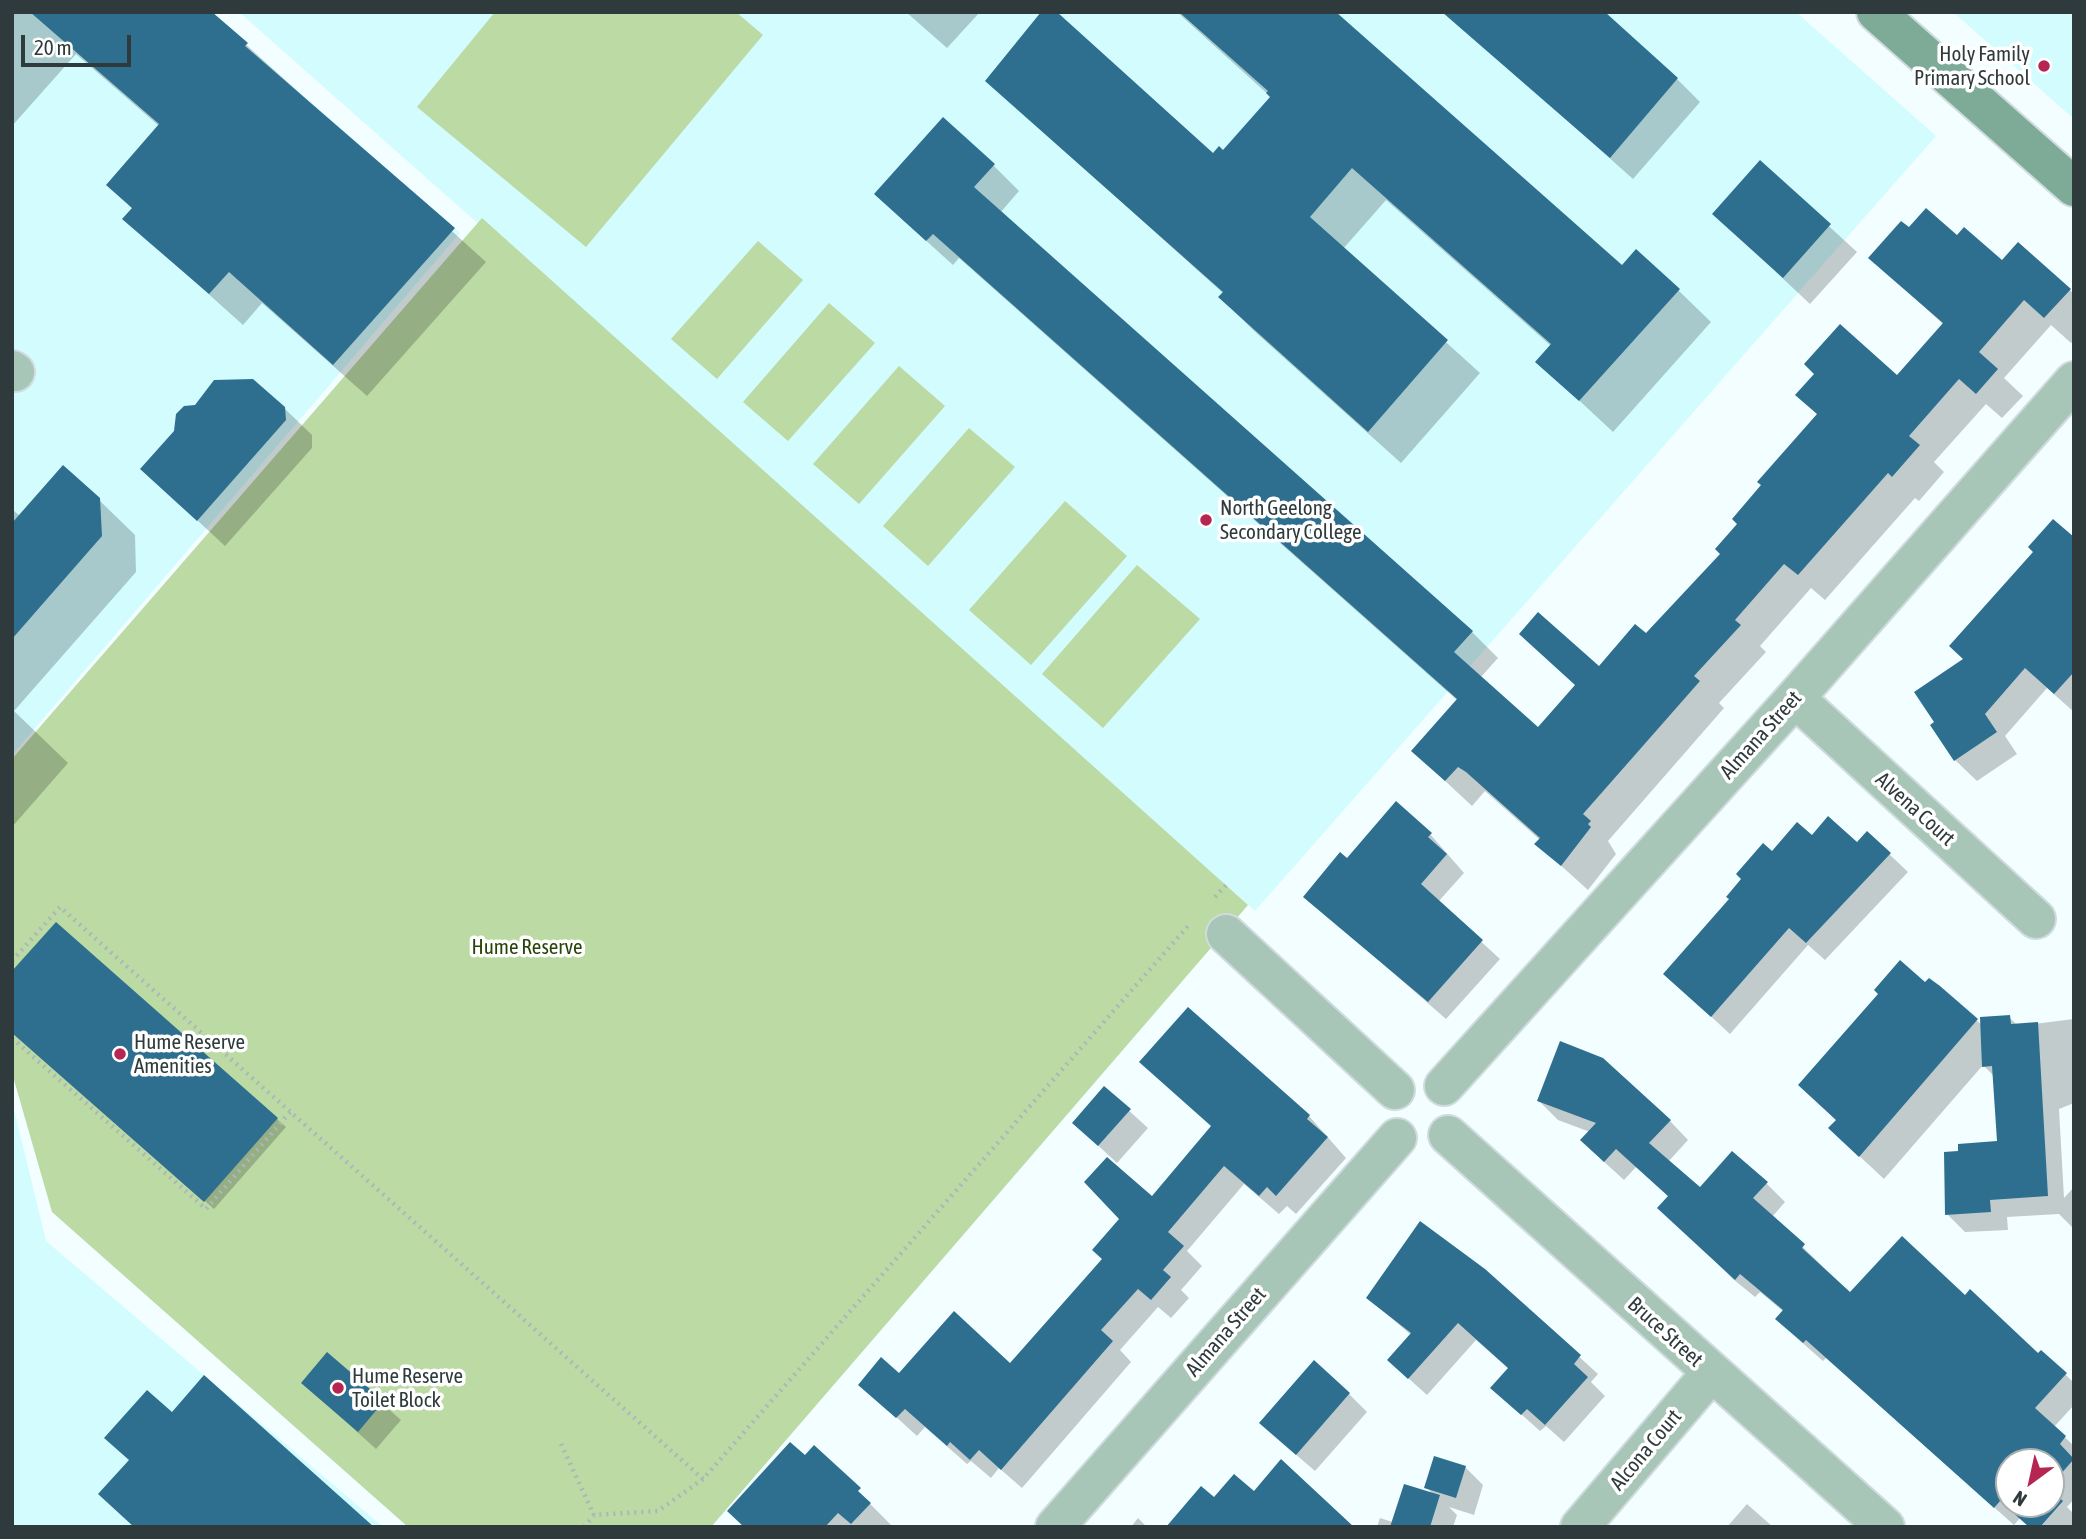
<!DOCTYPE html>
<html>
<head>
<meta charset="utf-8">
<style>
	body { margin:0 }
	#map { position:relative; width:2086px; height:1539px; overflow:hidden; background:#f2feff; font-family:"Asap Condensed",sans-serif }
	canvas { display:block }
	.frame { position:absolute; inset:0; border:14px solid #2e3a3b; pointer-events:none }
	.north { position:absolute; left:1995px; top:1448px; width:70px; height:70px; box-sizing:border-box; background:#fff; border:2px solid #abb0b1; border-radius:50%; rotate:213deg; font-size:19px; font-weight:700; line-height:28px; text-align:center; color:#2e3a3b }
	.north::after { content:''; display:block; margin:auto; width:24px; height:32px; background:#b62652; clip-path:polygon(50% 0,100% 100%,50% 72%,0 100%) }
	.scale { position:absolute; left:21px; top:35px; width:110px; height:32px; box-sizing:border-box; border:4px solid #2e3a3b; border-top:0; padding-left:9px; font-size:21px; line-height:24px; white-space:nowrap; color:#2e3a3b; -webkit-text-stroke:5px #fff; paint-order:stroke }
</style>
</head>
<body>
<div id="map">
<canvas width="2086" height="1539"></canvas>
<div class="frame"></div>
<div class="north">N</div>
<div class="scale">20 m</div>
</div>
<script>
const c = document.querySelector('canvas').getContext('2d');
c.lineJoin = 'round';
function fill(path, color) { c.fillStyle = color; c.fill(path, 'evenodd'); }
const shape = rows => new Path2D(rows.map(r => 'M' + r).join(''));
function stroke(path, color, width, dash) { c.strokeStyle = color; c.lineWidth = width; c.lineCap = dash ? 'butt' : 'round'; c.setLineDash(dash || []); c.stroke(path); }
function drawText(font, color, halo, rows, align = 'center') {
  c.font = font + ' "Asap Condensed",sans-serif'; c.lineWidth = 7; c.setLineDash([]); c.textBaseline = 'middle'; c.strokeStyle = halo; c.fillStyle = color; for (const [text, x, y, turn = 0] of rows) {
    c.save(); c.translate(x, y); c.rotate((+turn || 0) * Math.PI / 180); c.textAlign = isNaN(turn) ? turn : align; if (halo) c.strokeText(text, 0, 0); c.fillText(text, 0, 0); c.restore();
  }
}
fill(shape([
	[12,12,208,12,460,233,12,755],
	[239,12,1796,12,1936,136,1255,911],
	[1953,12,2074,12,2074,119],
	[12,1101,46,1241,383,1527,12,1527]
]), '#d3fcfe');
fill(shape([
	[495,12,736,12,763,35,586,247,417,107],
	[482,218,1248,905,711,1527,408,1527,52,1212,12,1073,12,759],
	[758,241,803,280,717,379,671,339],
	[829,303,875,343,788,441,743,402],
	[899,366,945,406,859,504,813,464],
	[969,428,1015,467,928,566,883,526],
	[1065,501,1127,556,1031,665,969,610],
	[1137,565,1200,619,1103,728,1042,674]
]), '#bbdaa4');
fill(shape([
	[12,12,210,12,486,262,367,396,262,303,243,325,125,219,133,209,108,185,159,126,76,54,12,126],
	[906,12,980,12,947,48],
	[1177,12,1334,12,1622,267,1678,290,1711,322,1613,432,1538,362,1551,346,1386,200,1343,249,1480,373,1401,463,1253,330,1220,297,1224,294,987,81,1213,155,1224,152,1272,98],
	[1460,25,1677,79,1700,102,1633,179],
	[1760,163,1857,252,1810,304,1714,214],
	[993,165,1019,191,1000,213,1472,632,1498,658,1480,678,1538,729,1599,669,1646,636,1722,554,1740,524,1818,415,1798,395,1897,377,1944,325,1871,258,1909,230,1957,238,2002,262,2018,244,2074,294,2074,340,2071,343,2051,325,2004,378,2023,396,2002,418,1986,404,1934,462,1944,472,1919,501,1915,498,1825,600,1811,588,1760,646,1766,652,1719,703,1724,708,1608,841,1616,854,1588,890,1537,844,1540,840,1485,791,1472,806,1413,751,1458,701,959,258,953,265,902,219],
	[284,408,312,435,312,448,225,546,142,469,176,432],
	[99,500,135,535,136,572,14,711,68,763,12,827,12,509,20,516],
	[2074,540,2074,712,2047,688,2005,736,2017,754,1977,781,1955,760,1937,722,1965,660],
	[1867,833,1908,872,1825,960,1808,945,1730,1034,1665,974,1772,853,1857,844],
	[1430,834,1464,873,1438,902,1500,959,1446,1019,1305,896,1347,860],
	[56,924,286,1127,214,1209,12,1031],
	[1929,981,1982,1025,2009,1017,2018,1026,2074,1019,2074,1103,2059,1109,2064,1198,2074,1187,2074,1229,2059,1214,2007,1217,2008,1230,1965,1232,1947,1214,1999,1143,1994,1076,1983,1065,1884,1179,1855,1152,1837,1121,1800,1085],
	[1104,1088,1148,1128,1117,1163,1074,1123],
	[1539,1101,1670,1121,1688,1140,1668,1162,1700,1189,1766,1183,1785,1202,1772,1217,1851,1294,1965,1297,2065,1374,2074,1383,2074,1405,2054,1427,2074,1446,2074,1499,2067,1507,2074,1514,2074,1527,2030,1527,2020,1518,2014,1525,1826,1358,1823,1361,1797,1338,1784,1312,1760,1292,1755,1297,1733,1279,1714,1260,1669,1197,1636,1167,1624,1180,1601,1159,1590,1132,1558,1120],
	[2009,1462,2051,1462,2051,1504,2009,1504],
	[1309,1116,1346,1158,1296,1214,1287,1206,1279,1214,1244,1184,1187,1251,1202,1266,1181,1290,1189,1298,1171,1318,1158,1307,1120,1350,1131,1362,1022,1488,999,1468,991,1478,971,1461,967,1464,925,1427,917,1436,860,1384,899,1375,1011,1366,1153,1199],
	[1484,1270,1598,1374,1591,1382,1605,1396,1564,1442,1546,1426,1540,1431,1511,1405,1509,1369,1476,1340,1427,1395,1407,1377,1411,1335,1368,1298],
	[327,1355,401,1420,376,1449,303,1383],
	[1349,1394,1367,1412,1315,1471,1279,1440],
	[814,1447,893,1527,745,1527],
	[1465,1467,1483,1485,1474,1515,1449,1507,1457,1515,1453,1527,1377,1527,1380,1518,1405,1526,1434,1495,1426,1487],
	[1747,1504,1773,1527,1727,1527],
	[1138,1518,1147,1527,1131,1527]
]), '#0003');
fill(shape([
	[30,12,212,12,248,43,245,46,455,228,333,365,229,272,209,294,122,219,132,208,106,185,159,124],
	[1041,12,1057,12,1213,153,1219,146,1223,150,1270,97,1266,93,1268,91,1179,12,1336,12,1622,265,1636,249,1680,289,1579,401,1535,362,1551,344,1352,168,1310,217,1448,340,1368,432,1218,297,1223,292,985,81],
	[1442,12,1605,12,1678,78,1610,158],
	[943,117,995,164,974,187,1473,631,1454,652,1538,727,1575,685,1519,634,1538,612,1599,666,1635,624,1646,633,1720,554,1715,549,1737,524,1732,519,1761,485,1757,482,1817,414,1795,395,1814,374,1804,364,1840,324,1897,375,1943,323,1868,258,1901,221,1909,227,1926,208,1957,235,1964,227,2002,260,2018,242,2071,289,2044,318,2024,300,1979,352,1998,369,1976,394,1959,379,1909,436,1920,445,1892,477,1888,473,1798,575,1784,564,1735,620,1741,625,1694,676,1700,681,1583,814,1591,821,1588,824,1591,827,1561,866,1534,844,1540,838,1466,772,1458,767,1445,781,1411,751,1457,699,933,234,926,241,874,194],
	[1760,160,1831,224,1783,278,1712,214],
	[253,379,285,407,286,420,197,521,140,469,174,431,176,414,184,406,195,405,214,380],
	[63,465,100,498,102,536,12,639,12,523],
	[2053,519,2074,537,2074,672,2054,694,2025,668,1985,714,1997,732,1954,761,1930,725,1934,722,1914,692,1963,659,1949,646,2033,552,2028,547],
	[1396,801,1432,833,1428,837,1447,854,1421,884,1483,940,1428,1002,1303,897,1340,852,1347,858],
	[1828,816,1857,842,1867,831,1891,853,1806,943,1789,928,1711,1017,1663,974,1729,899,1726,897,1741,879,1736,874,1763,843,1772,851,1797,822,1812,835],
	[56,922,278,1118,204,1202,12,1033,12,971],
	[1900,960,1925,982,1929,978,1940,986,1978,1019,1859,1157,1828,1128,1836,1120,1798,1085,1878,994,1874,990],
	[1188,1007,1310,1115,1307,1119,1328,1137,1276,1196,1267,1187,1259,1196,1224,1166,1168,1232,1184,1246,1163,1270,1171,1277,1151,1300,1138,1289,1101,1330,1113,1341,1001,1470,979,1450,970,1460,950,1442,947,1446,905,1409,896,1418,858,1385,881,1357,899,1373,954,1311,1010,1363,1102,1259,1092,1250,1119,1219,1084,1182,1107,1157,1152,1196,1211,1126,1139,1062],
	[2010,1015,2011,1024,2038,1022,2048,1196,1990,1200,1991,1212,1945,1215,1944,1152,1958,1151,1958,1144,1997,1141,1992,1066,1982,1067,1980,1017],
	[1560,1041,1603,1058,1671,1120,1649,1143,1700,1187,1732,1151,1768,1182,1753,1198,1805,1244,1802,1248,1850,1292,1902,1236,1965,1295,1970,1289,2038,1353,2041,1350,2067,1373,2035,1408,2066,1436,2060,1444,2074,1459,2051,1485,2051,1462,2009,1462,2009,1504,2051,1504,2051,1490,2063,1501,2040,1527,2029,1527,2000,1501,1994,1508,1806,1340,1803,1343,1775,1319,1783,1310,1740,1274,1735,1280,1657,1208,1668,1196,1616,1149,1604,1162,1580,1140,1596,1123,1537,1101],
	[1104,1086,1131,1109,1098,1146,1072,1123],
	[1420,1221,1485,1269,1581,1355,1574,1364,1588,1377,1545,1425,1527,1409,1521,1415,1490,1388,1508,1368,1458,1323,1408,1379,1387,1360,1411,1333,1366,1298],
	[327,1352,384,1401,358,1432,301,1383],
	[1314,1360,1350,1393,1296,1455,1259,1423],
	[204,1375,374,1527,134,1527,98,1494,129,1460,104,1438,147,1390,172,1412],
	[790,1442,805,1455,814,1445,861,1488,858,1491,871,1503,851,1524,838,1513,825,1527,744,1527,727,1511],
	[1434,1456,1466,1466,1456,1498,1424,1488],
	[1281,1459,1354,1527,1166,1527,1201,1486,1214,1497,1234,1474,1254,1491],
	[1404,1484,1440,1495,1430,1527,1390,1527]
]), '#2e6f90');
const minor = shape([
	[12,370,15,372],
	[1795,698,2036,919],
	[1226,934,1395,1090],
	[1444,1086,1795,698,2074,381],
	[1448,1135,1885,1527],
	[1055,1527,1397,1138],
	[1580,1527,1711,1373]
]);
const secondary = shape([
	[1876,12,2074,187]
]);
stroke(minor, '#cfdbdc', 42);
stroke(secondary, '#cfdbdc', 42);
stroke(shape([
	[1215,897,1228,883],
	[12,961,60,907,703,1479],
	[12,1038,206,1209,290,1112],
	[561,1444,594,1515],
	[584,1527,594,1515,658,1511,703,1479,1188,926]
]), '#abb7b8', 4.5, [2, 5]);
stroke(minor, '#a8c6b8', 38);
stroke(secondary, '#7dab97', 38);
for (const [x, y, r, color] of [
	[2044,66,7,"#b62652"],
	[1206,520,7,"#b62652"],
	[120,1054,7,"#b62652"],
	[338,1388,7,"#b62652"]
]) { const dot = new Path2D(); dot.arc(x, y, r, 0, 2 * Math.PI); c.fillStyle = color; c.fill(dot); stroke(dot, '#fff', 2.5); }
drawText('21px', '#2e3a3b', '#fff', [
	["Holy Family",2030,54,"right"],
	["Primary School",2030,78,"right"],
	["North Geelong",1220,508],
	["Secondary College",1220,532],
	["Hume Reserve",134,1042],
	["Amenities",134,1066],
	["Hume Reserve",352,1376],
	["Toilet Block",352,1400]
], 'left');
drawText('21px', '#2e3a3b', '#fff', [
	["Almana Street",1761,735,-48],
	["Alvena Court",1915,809,42],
	["Almana Street",1226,1332,-49],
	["Bruce Street",1665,1332,42],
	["Alcona Court",1646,1450,-50]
]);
drawText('21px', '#284509', '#fff', [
	["Hume Reserve",527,947]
]);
</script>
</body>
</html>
